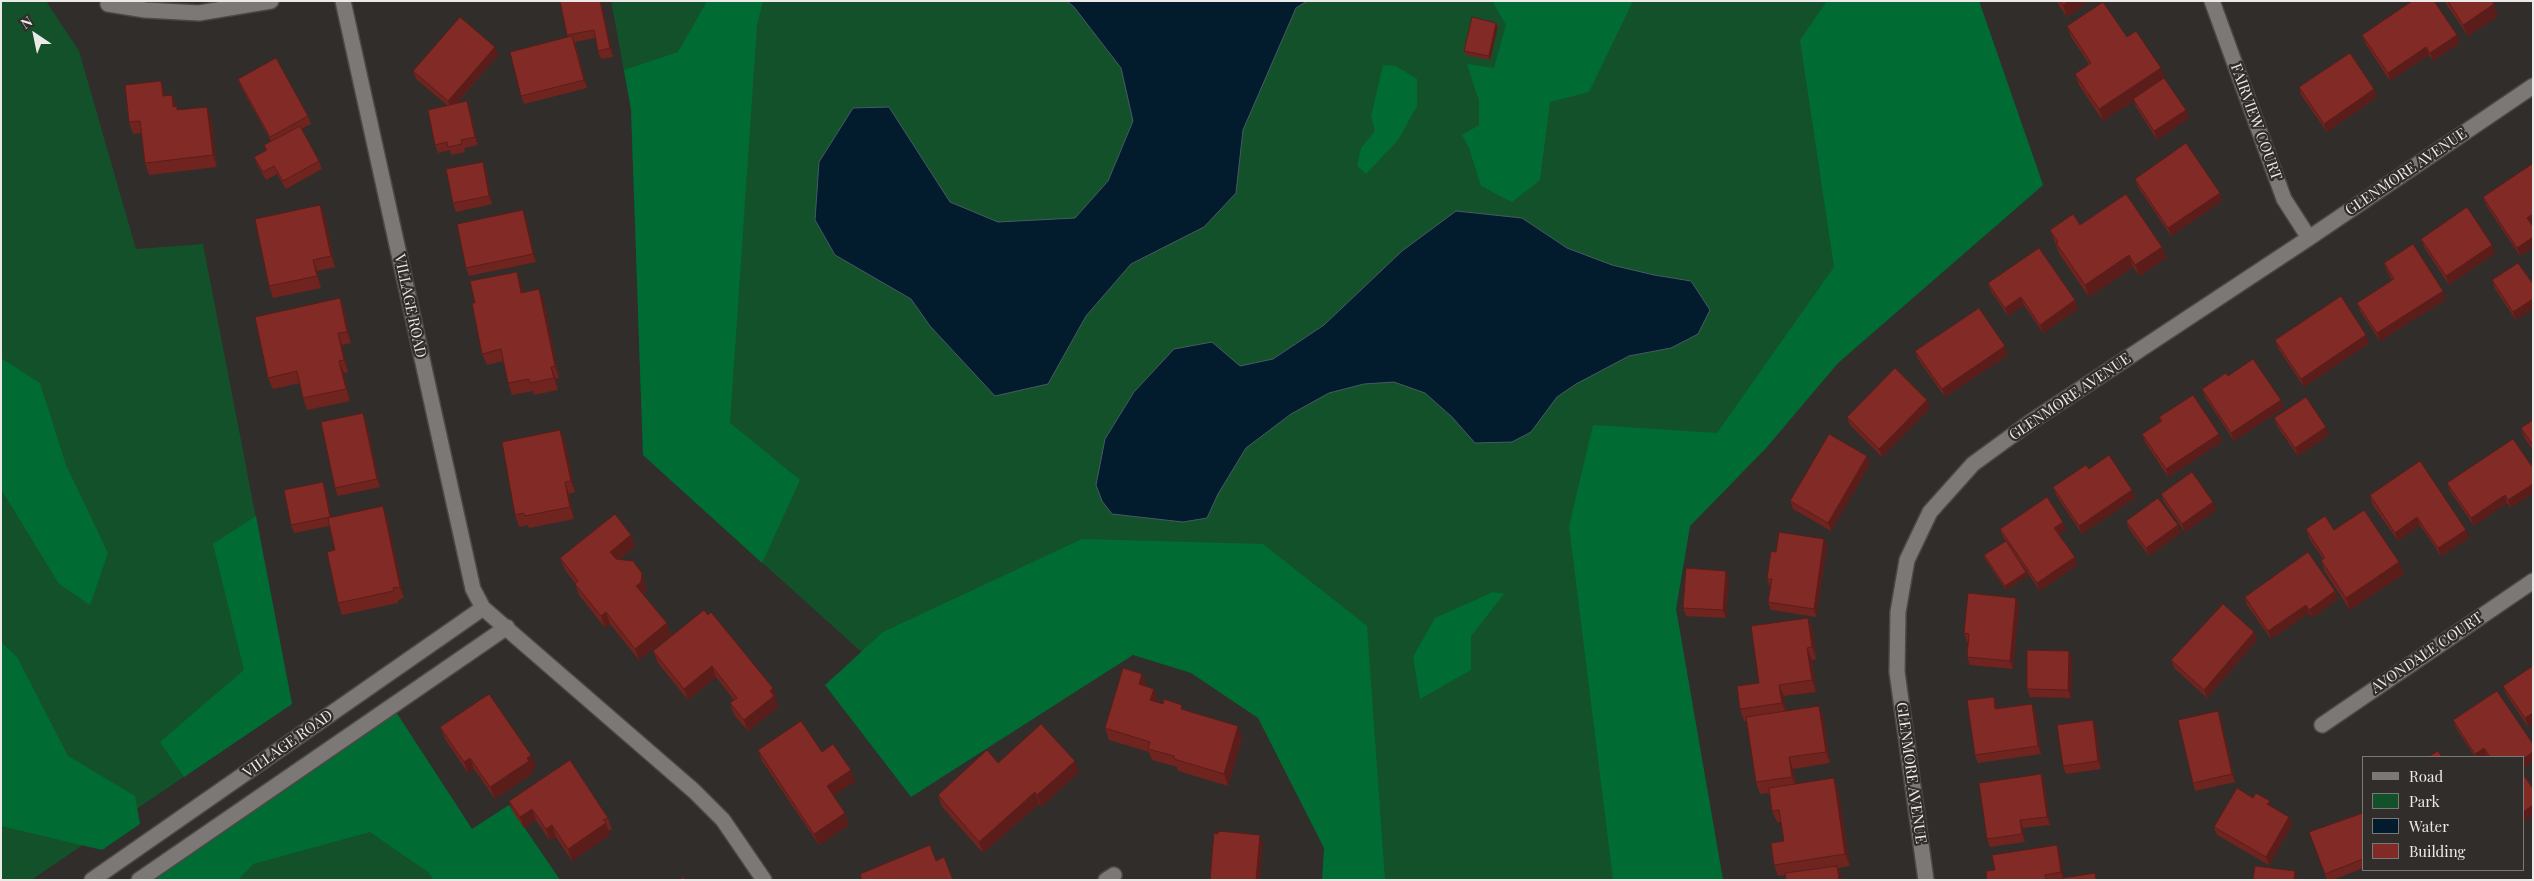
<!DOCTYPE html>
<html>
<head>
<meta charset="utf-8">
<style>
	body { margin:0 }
	#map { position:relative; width:2534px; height:881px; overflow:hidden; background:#302d2a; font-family:"Playfair Display",serif }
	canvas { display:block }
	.frame { position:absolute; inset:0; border:2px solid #eceae8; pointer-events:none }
	.legend { position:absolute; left:2362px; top:756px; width:162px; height:115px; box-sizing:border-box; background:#302d2a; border:1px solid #7b7976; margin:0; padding:6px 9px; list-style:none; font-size:15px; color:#eceae8 }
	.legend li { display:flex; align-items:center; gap:10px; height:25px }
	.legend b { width:25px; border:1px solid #7b7976 }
	.north { position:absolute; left:10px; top:10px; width:50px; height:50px; -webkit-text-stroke:4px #302d2a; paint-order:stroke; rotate:326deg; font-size:14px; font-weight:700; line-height:20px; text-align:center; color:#eceae8 }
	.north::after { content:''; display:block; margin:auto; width:18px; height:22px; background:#eceae8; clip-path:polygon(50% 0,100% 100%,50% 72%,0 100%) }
</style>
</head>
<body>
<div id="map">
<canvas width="2534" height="881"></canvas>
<div class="frame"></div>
<ul class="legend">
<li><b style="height:6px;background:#7c7875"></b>Road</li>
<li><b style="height:14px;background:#13512a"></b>Park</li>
<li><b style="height:14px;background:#021b2d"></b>Water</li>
<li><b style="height:14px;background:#822a25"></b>Building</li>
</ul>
<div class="north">N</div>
</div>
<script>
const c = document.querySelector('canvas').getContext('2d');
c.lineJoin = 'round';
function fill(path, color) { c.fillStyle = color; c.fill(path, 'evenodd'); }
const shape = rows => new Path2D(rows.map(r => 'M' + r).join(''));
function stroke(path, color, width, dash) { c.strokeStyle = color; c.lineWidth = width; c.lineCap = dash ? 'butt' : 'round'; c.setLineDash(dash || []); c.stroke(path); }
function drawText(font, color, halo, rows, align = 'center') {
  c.font = font + ' "Playfair Display",serif'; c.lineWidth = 4.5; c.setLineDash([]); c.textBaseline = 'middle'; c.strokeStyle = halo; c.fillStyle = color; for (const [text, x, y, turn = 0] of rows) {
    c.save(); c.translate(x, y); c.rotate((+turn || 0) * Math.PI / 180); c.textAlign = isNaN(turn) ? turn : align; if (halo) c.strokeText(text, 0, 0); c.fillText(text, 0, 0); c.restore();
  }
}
fill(shape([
	[1,1,46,1,79,51,136,249,203,244,292,704,31,880,1,880],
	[611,1,1979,1,2043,185,1838,363,1766,448,1690,526,1676,609,1723,880,1378,880,1289,677,1136,637,969,749,643,455,631,109],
	[396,712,472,829,509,805,560,880,154,880]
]), '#13512a');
fill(shape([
	[707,1,763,1,757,25,730,423,800,480,762,563,643,455,631,109,624,70,678,52],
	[1492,1,1633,1,1589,92,1550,102,1540,180,1512,202,1481,186,1469,148,1462,135,1479,125,1479,101,1467,64,1494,68,1506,25],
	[1827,1,1979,1,2043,185,1838,363,1766,448,1690,526,1676,609,1723,880,1613,880,1569,526,1593,425,1717,433,1834,267,1800,40],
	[1383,65,1396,66,1417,79,1417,106,1398,140,1366,174,1357,166,1361,148,1375,131,1371,117],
	[1,358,40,383,66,465,108,553,90,605,59,584,1,489],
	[256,516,292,704,184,777,160,742,244,670,213,544],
	[1082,539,1263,544,1367,626,1385,880,1322,880,1324,848,1258,718,1191,673,1133,655,911,797,825,685,883,632],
	[1493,592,1504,594,1471,636,1471,670,1420,699,1413,657,1435,618],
	[1,642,17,657,68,756,135,796,140,824,102,850,1,826],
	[396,712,472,829,509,805,560,880,434,880,428,872,370,832,253,864,238,880,154,880]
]), '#016b34');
const water = shape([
	[1067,1,1307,1,1296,8,1243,130,1236,193,1204,227,1131,264,1086,316,1048,384,995,396,930,326,911,299,835,255,815,220,819,162,853,108,889,107,950,202,998,222,1075,218,1108,181,1133,121,1121,68,1074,7,1067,1],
	[1456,211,1522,218,1567,248,1612,265,1654,275,1691,281,1710,310,1698,334,1671,348,1629,356,1576,384,1557,397,1531,432,1512,442,1475,443,1452,417,1425,393,1394,382,1364,384,1329,393,1291,414,1246,448,1218,494,1207,518,1183,522,1112,514,1102,501,1096,485,1105,439,1134,392,1174,349,1212,342,1240,366,1273,359,1324,325,1402,251,1456,211]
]);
fill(water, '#021b2d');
stroke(water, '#485965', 1);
const minor = shape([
	[343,1,473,589,483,608,694,791,723,820,764,880],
	[2212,1,2284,199,2309,238],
	[108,4,145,10,199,13,271,1],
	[2322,725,2533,581],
	[92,880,483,608],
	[139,880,507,627],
	[1106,880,1114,875],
	[1926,880,1897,672,1898,612,1907,560,1930,512,1973,464,2032,421,2309,238,2533,86]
]);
stroke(minor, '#4b4845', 18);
stroke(minor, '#7c7875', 15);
fill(shape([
	[601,1,613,57,601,59,598,51,595,38,575,42,587,88,524,104,521,96,568,37,567,35],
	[2056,1,2089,1,2067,17],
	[2444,1,2492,1,2498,16,2468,36],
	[1496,23,1498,27,1490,60,1466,55,1464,51],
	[2067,26,2166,80,2189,118,2157,140,2136,107,2134,101,2103,121,2079,85,2075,74,2089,64,2071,37],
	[2362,35,2460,43,2433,61,2429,55,2390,81,2365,43],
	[495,47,498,55,456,104,470,109,478,145,464,148,465,152,451,155,450,150,438,153,435,145,447,105,416,79,413,71],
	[238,79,308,116,311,124,301,129,319,161,322,169,286,189,277,174,266,180,257,165,254,157,266,150,264,145,271,141,241,87],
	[161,81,165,96,172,95,176,106,178,110,211,118,217,167,149,175,145,163,141,133,133,134,129,122],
	[2299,87,2374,89,2377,97,2327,132,2301,95],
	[2533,166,2533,224,2531,225,2533,227,2533,247,2520,256,2486,205,2483,197],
	[486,170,492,204,456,212,453,203],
	[2135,179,2220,193,2222,201,2171,236,2138,187],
	[320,205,325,217,335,267,317,271,321,288,273,298,269,286],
	[526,218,536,262,469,276,466,268],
	[2080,225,2162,247,2166,258,2140,276,2133,267,2089,297,2060,255,2050,230],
	[2421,239,2495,253,2449,285,2424,247],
	[2384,263,2446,299,2380,341,2360,311,2357,303,2392,280,2387,271],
	[2492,280,2533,284,2516,320,2495,289],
	[521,283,523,293,544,301,559,378,556,379,558,390,534,395,533,391,512,395,508,383,503,361,487,365,482,354,475,303],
	[1988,283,2075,300,2078,309,2043,333,2024,305,2008,316,1991,291],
	[340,298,344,310,351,343,342,345,348,372,344,373,350,401,307,410,303,398,300,383,273,389,268,378],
	[2275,340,2369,343,2304,387,2278,348],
	[1915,351,2008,355,1945,397,1918,359],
	[2228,376,2284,408,2234,441,2205,397,2202,389],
	[1930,408,1882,457,1850,425,1847,417],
	[2159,417,2219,434,2222,442,2168,477,2145,442,2142,434,2161,422],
	[2274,418,2329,435,2298,456,2277,426],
	[2533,420,2533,450,2525,439,2521,428],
	[366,421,380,487,338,496,335,488],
	[560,430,565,442,575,492,569,494,574,519,529,528,528,525,519,527,515,515],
	[2513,439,2511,508,2507,503,2474,526,2450,491,2447,483],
	[1870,464,1831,531,1793,509,1790,501],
	[2089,469,2132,490,2135,498,2082,534,2056,495,2053,487],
	[323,482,326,490,331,517,387,517,404,598,398,600,398,603,342,615,338,603,335,550,329,526,294,533,291,525],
	[2161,494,2216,510,2185,532,2164,502],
	[2370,495,2469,538,2441,556,2420,525,2398,541,2372,504],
	[2126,521,2178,525,2181,533,2149,556,2129,529],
	[2063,522,2066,530,2059,534,2077,565,2040,591,2003,537,2000,529],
	[2306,529,2334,530,2404,574,2350,610,2325,572,2321,560,2323,559,2310,540],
	[631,535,635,546,619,560,646,585,645,593,643,595,667,623,671,635,639,660,610,624,605,628,579,595,575,584,575,583,565,570,560,558],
	[1824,539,1827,547,1816,617,1771,610,1768,602,1770,587,1767,579,1776,552],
	[1984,555,2026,572,2028,576,2006,590,1985,559],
	[1729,579,1726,618,1686,616,1683,608],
	[2335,591,2338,599,2312,618,2309,613,2271,639,2247,605,2245,597],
	[2016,598,2019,606,2013,669,1970,665,1967,657,1968,642,1967,642,1964,633],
	[704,610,777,700,776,701,778,707,748,731,734,715,730,703,734,700,716,677,688,700,658,663,653,651],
	[1808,618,1813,630,1816,659,1812,660,1816,692,1784,696,1786,711,1819,706,1823,717,1830,763,1793,769,1796,784,1834,778,1838,790,1850,866,1838,868,1842,878,1786,875,1778,876,1774,865,1784,841,1781,822,1777,822,1772,811,1770,793,1760,794,1756,782,1747,721,1744,721,1740,709],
	[2254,632,2257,640,2207,698,2174,668,2171,660],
	[2072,659,2071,698,2030,697,2027,689],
	[2533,666,2528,727,2506,694,2503,686],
	[1142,674,1146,685,1146,687,1158,701,1157,702,1184,710,1242,738,1228,786,1178,771,1177,767,1152,760,1149,752,1109,740,1105,728],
	[1994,697,1997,708,2032,704,2035,712,2041,754,1978,763,1975,755],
	[2218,711,2221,719,2235,782,2195,791,2193,783],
	[2453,720,2523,757,2488,757,2487,756,2485,757,2475,757,2456,728],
	[440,727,536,767,532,770,533,773,495,799,474,769,468,773,445,739],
	[2096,728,2101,769,2066,774,2063,766],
	[758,750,822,752,855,781,833,796,849,825,819,845,762,761],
	[998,763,1079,772,1041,807,1039,804,983,853,942,807,938,795],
	[2041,774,2044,782,2050,825,2023,828,2025,842,1990,847,1987,839],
	[2253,798,2272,807,2289,817,2292,825,2269,865,2217,835,2214,827],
	[509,801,608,818,612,829,608,831,610,835,572,861,556,837,550,841,536,820,524,828,513,812],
	[2363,813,2363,868,2333,880,2327,880,2309,832],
	[2057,845,2060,853,2063,878,2098,880,1987,880,1995,870]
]), '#702420');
fill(shape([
	[600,1,601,1,613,57,610,48],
	[2069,1,2089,1,2067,17,2063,5],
	[2494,4,2498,16,2468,36,2463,25],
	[1496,23,1498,27,1490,60,1489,56],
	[2457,35,2460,43,2433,61,2430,53],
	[572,36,575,44,587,88,584,80],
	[495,47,498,55,451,109,448,101],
	[2426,47,2429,55,2390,81,2388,73],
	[2161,68,2166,80,2103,121,2099,109],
	[161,81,165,92,167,107,163,96],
	[2374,89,2377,97,2327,132,2324,124],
	[172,95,176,106,173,107],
	[467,101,470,109,478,145,475,137],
	[207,107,211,118,217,167,213,155],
	[2186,110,2189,118,2157,140,2154,131],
	[483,162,486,170,492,204,489,196],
	[2220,193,2222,201,2171,236,2168,228],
	[320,205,325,217,335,267,331,256],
	[523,210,526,218,536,262,533,254],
	[2533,214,2533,224,2530,226,2527,218],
	[2533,237,2533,247,2520,256,2517,248],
	[2492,245,2495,253,2449,285,2446,276],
	[2162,247,2166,258,2140,276,2135,265],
	[2129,255,2133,267,2089,297,2085,285],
	[313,260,317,271,321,288,317,276],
	[517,272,521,283,526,305,521,293],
	[539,289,544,301,559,378,555,366],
	[2443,291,2446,299,2380,341,2377,333],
	[2021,297,2024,305,2008,316,2005,308],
	[340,298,344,310,351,343,347,332],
	[2533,299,2533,309,2516,320,2513,312],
	[2075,300,2078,309,2043,333,2040,325],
	[338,333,342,345,348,372,344,360],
	[2366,335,2369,343,2304,387,2301,379],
	[2005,346,2008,355,1945,397,1942,389],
	[339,361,344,373,350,401,346,389],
	[551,367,556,379,558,390,554,378],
	[1927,400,1930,408,1882,457,1879,449],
	[2281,400,2284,408,2234,441,2231,433],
	[363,413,366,421,380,487,377,479],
	[2326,427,2329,435,2298,456,2295,448],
	[560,430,565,442,575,492,571,481],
	[2219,434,2222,442,2168,477,2166,469],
	[1867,456,1870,464,1831,531,1828,523],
	[323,482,326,490,333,525,330,517],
	[565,482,569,494,574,519,570,507],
	[2533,484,2533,494,2511,508,2508,500],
	[2132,490,2135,498,2082,534,2079,526],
	[2505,495,2507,503,2474,526,2471,518],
	[2213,502,2216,510,2185,532,2182,524],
	[383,506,387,517,404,598,400,587],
	[2417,517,2420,525,2398,541,2395,533],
	[2063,522,2066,530,2057,536,2054,528],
	[2178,525,2181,533,2149,556,2146,548],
	[2466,530,2469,538,2441,556,2438,548],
	[631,535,635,546,614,564,610,552],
	[1824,539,1827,547,1816,617,1814,609],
	[2075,557,2077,565,2040,591,2037,583],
	[2399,562,2404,574,2350,610,2346,598],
	[1726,571,1729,579,1726,618,1723,610],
	[2026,572,2028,576,2006,590,2005,586],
	[642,573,646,585,645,593,640,597,636,586],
	[2335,591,2338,599,2312,618,2309,610],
	[2016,598,2019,606,2013,669,2010,661],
	[2306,605,2309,613,2271,639,2268,631],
	[606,612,610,624,605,628,601,616],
	[1808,618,1813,630,1816,659,1812,647],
	[667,623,671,635,639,660,635,649],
	[2254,632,2257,640,2207,698,2204,690],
	[1807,648,1812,660,1816,692,1812,680],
	[2069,651,2072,659,2071,698,2068,690],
	[712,666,716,677,688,700,684,689],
	[1142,674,1146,685,1143,696,1139,684],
	[1779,685,1784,696,1786,715,1782,703],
	[773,688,777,700,776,701,778,707,748,731,744,720],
	[1154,689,1158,701,1155,711,1150,700],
	[1994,697,1997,705,1998,717,1995,709],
	[2032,704,2035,712,2041,754,2038,746],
	[1819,706,1823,717,1830,763,1826,752],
	[2218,711,2221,719,2235,782,2232,774],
	[2533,713,2533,723,2528,727,2525,718],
	[2093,720,2096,728,2101,769,2098,761],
	[1238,726,1242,738,1228,786,1224,774],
	[2484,748,2487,756,2485,757,2477,757,2475,754],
	[2533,752,2533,762,2523,769,2523,759],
	[531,755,536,767,532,770,533,773,495,799,490,787],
	[1789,757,1793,769,1796,789,1792,777],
	[470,758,474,769,468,773,464,762],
	[1075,761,1079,772,1041,807,1037,795],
	[851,770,855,781,831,798,827,786],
	[2041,774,2044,782,2050,825,2047,817],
	[1834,778,1838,790,1850,866,1845,854],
	[1035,792,1039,804,983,853,979,842],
	[2270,801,2272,809,2267,804],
	[2533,805,2533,815,2523,822,2523,812],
	[532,809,536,820,524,828,520,817],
	[845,813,849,825,819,845,814,834],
	[2289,817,2292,825,2269,865,2266,857],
	[2020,820,2023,828,2025,842,2022,834],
	[606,823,610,835,572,861,568,849],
	[552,825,556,837,550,841,546,829],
	[1260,835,1263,843,1260,880,1256,880],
	[2057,845,2060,853,2064,880,2061,872],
	[1837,866,1842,878,1842,880,1839,880],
	[2295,871,2298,879,2298,880,2294,880]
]), '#5b1d1a');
const building = shape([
	[560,1,600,1,610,48,598,51,594,30,567,35,560,1],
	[2060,1,2069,1,2063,5,2060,1],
	[2412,1,2434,1,2457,35,2430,53,2426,47,2388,73,2362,35,2412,1],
	[2448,1,2492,1,2494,4,2463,25,2448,1],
	[2103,2,2127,37,2136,31,2161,68,2099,109,2075,74,2091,63,2067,26,2103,2],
	[460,17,495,47,448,101,413,71,460,17],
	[1472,17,1496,23,1489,56,1464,51,1472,17],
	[572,36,584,80,521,96,510,52,572,36],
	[2350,53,2374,89,2324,124,2299,87,2350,53],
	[276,58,308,116,270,137,238,79,276,58],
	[2164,78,2186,110,2154,131,2133,99,2164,78],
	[161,81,163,96,172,95,173,107,177,106,177,110,207,107,213,155,145,163,140,121,129,122,125,85,161,81],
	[467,101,475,137,461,140,462,144,448,147,447,142,435,145,428,110,467,101],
	[300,126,319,161,283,181,274,166,263,172,254,157,267,150,264,145,300,126],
	[2186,143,2220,193,2168,228,2135,179,2186,143],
	[483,162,489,196,453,203,446,169,483,162],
	[2532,164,2533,166,2533,214,2527,218,2533,227,2533,237,2517,248,2483,197,2532,164],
	[2126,194,2162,247,2135,265,2129,255,2085,285,2056,243,2058,242,2050,230,2073,214,2080,225,2126,194],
	[320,205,331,256,313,260,317,276,269,286,255,219,320,205],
	[2467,207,2492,245,2446,276,2421,239,2467,207],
	[523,210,533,254,466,268,457,224,523,210],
	[2413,244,2443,291,2377,333,2357,303,2394,279,2384,263,2413,244],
	[2039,248,2075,300,2040,325,2021,297,2005,308,1988,283,2039,248],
	[2518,263,2533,284,2533,299,2513,312,2492,280,2518,263],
	[517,272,521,293,539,289,555,366,551,367,554,378,530,383,529,379,508,383,501,349,482,354,472,303,475,303,470,281,517,272],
	[2341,296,2366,335,2301,379,2275,340,2341,296],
	[340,298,347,332,338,333,344,360,339,361,346,389,303,398,297,371,268,378,255,317,340,298],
	[1979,308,2005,346,1942,389,1915,351,1979,308],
	[2253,359,2281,400,2231,433,2202,389,2226,373,2228,376,2253,359],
	[1895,368,1927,400,1879,449,1847,417,1895,368],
	[2193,395,2219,434,2166,469,2142,434,2162,421,2159,417,2193,395],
	[2306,397,2326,427,2295,448,2274,418,2306,397],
	[363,413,377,479,335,488,321,422,363,413],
	[2533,420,2533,445,2521,428,2533,420],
	[560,430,571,481,565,482,570,507,525,516,524,513,515,515,502,442,560,430],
	[1829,434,1867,456,1828,523,1790,501,1829,434],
	[2513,439,2533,468,2533,484,2508,500,2505,495,2471,518,2447,483,2513,439],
	[2109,455,2132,490,2079,526,2053,487,2086,465,2089,469,2109,455],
	[2420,461,2466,530,2438,548,2417,517,2395,533,2370,495,2420,461],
	[2192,472,2213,502,2182,524,2161,494,2192,472],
	[323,482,330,517,291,525,284,490,323,482],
	[2047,497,2063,522,2054,528,2075,557,2037,583,2000,529,2047,497],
	[2158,498,2178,525,2146,548,2126,521,2158,498],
	[383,506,400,587,393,588,394,591,338,603,327,552,335,550,328,518,383,506],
	[2364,510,2399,562,2346,598,2321,560,2325,558,2306,529,2325,516,2334,530,2364,510],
	[615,514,631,535,610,552,616,559,633,561,642,573,641,582,636,586,667,623,635,649,606,612,601,616,575,584,578,581,560,558,615,514],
	[1779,532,1824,539,1814,609,1768,602,1772,579,1767,579,1771,551,1776,552,1779,532],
	[2006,541,2026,572,2005,586,1984,555,2006,541],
	[2308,552,2335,591,2309,610,2306,605,2268,631,2245,597,2308,552],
	[1686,568,1726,571,1723,610,1683,608,1686,568],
	[1968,593,2016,598,2010,661,1967,657,1969,634,1964,633,1968,593],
	[2223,604,2254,632,2204,690,2171,660,2223,604],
	[704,610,708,615,711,612,773,688,770,691,774,696,744,720,730,703,737,698,712,666,684,689,653,651,704,610],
	[1808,618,1812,647,1807,648,1812,680,1779,685,1782,703,1740,709,1737,686,1759,683,1751,626,1808,618],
	[2027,650,2069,651,2068,690,2027,689,2027,650],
	[2533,666,2533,713,2525,718,2503,686,2533,666],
	[1123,668,1142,674,1139,684,1154,689,1150,700,1163,704,1164,699,1182,705,1181,709,1238,726,1224,774,1174,759,1174,756,1148,749,1150,742,1105,728,1123,668],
	[2497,691,2533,744,2533,752,2523,759,2523,757,2490,757,2484,748,2475,754,2453,720,2497,691],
	[489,694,531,755,527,758,529,761,490,787,470,758,464,762,440,727,489,694],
	[1994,697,1995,709,2032,704,2038,746,1975,755,1967,700,1994,697],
	[1819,706,1826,752,1789,757,1792,777,1756,782,1746,717,1819,706],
	[2218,711,2232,774,2193,783,2178,720,2218,711],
	[2093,720,2098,761,2063,766,2057,725,2093,720],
	[801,721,822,752,833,744,851,770,827,786,845,813,814,834,758,750,801,721],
	[1041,724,1075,761,1037,795,1035,792,979,842,938,795,987,750,998,763,1041,724],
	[2438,751,2442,757,2428,757,2438,751],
	[570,760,608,818,603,820,606,823,568,849,552,825,546,829,532,809,520,817,509,801,570,760],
	[2041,774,2047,817,2020,820,2022,834,1987,839,1979,783,2041,774],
	[2523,774,2533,789,2533,805,2523,812,2523,774],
	[1834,778,1845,854,1774,865,1771,843,1784,841,1779,810,1772,811,1769,788,1834,778],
	[2237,788,2253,798,2256,793,2270,801,2267,804,2289,817,2266,857,2214,827,2237,788],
	[2363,813,2363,859,2325,874,2309,832,2363,813],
	[1218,831,1260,835,1256,880,1210,880,1214,833,1218,834,1218,831],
	[930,845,936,861,944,857,953,880,862,880,860,874,930,845],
	[2057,845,2061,872,2045,875,2046,880,1987,880,1986,871,1995,870,1992,855,2057,845],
	[1837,866,1839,880,1786,880,1785,873,1837,866],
	[2255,866,2295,871,2294,880,2253,880,2255,866],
	[2095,873,2096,880,2063,880,2063,878,2095,873],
	[683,877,685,880,679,880,683,877]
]);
fill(building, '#822a25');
stroke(building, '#5b1d1a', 1);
drawText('15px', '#eceae8', '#302d2a', [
	["FAIRVIEW COURT",2256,122,70],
	["GLENMORE AVENUE",2406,172,-34],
	["VILLAGE ROAD",410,306,78],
	["GLENMORE AVENUE",2070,397,-34],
	["AVONDALE COURT",2427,653,-34],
	["VILLAGE ROAD",288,744,-35],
	["GLENMORE AVENUE",1911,773,82]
]);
</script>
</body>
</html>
